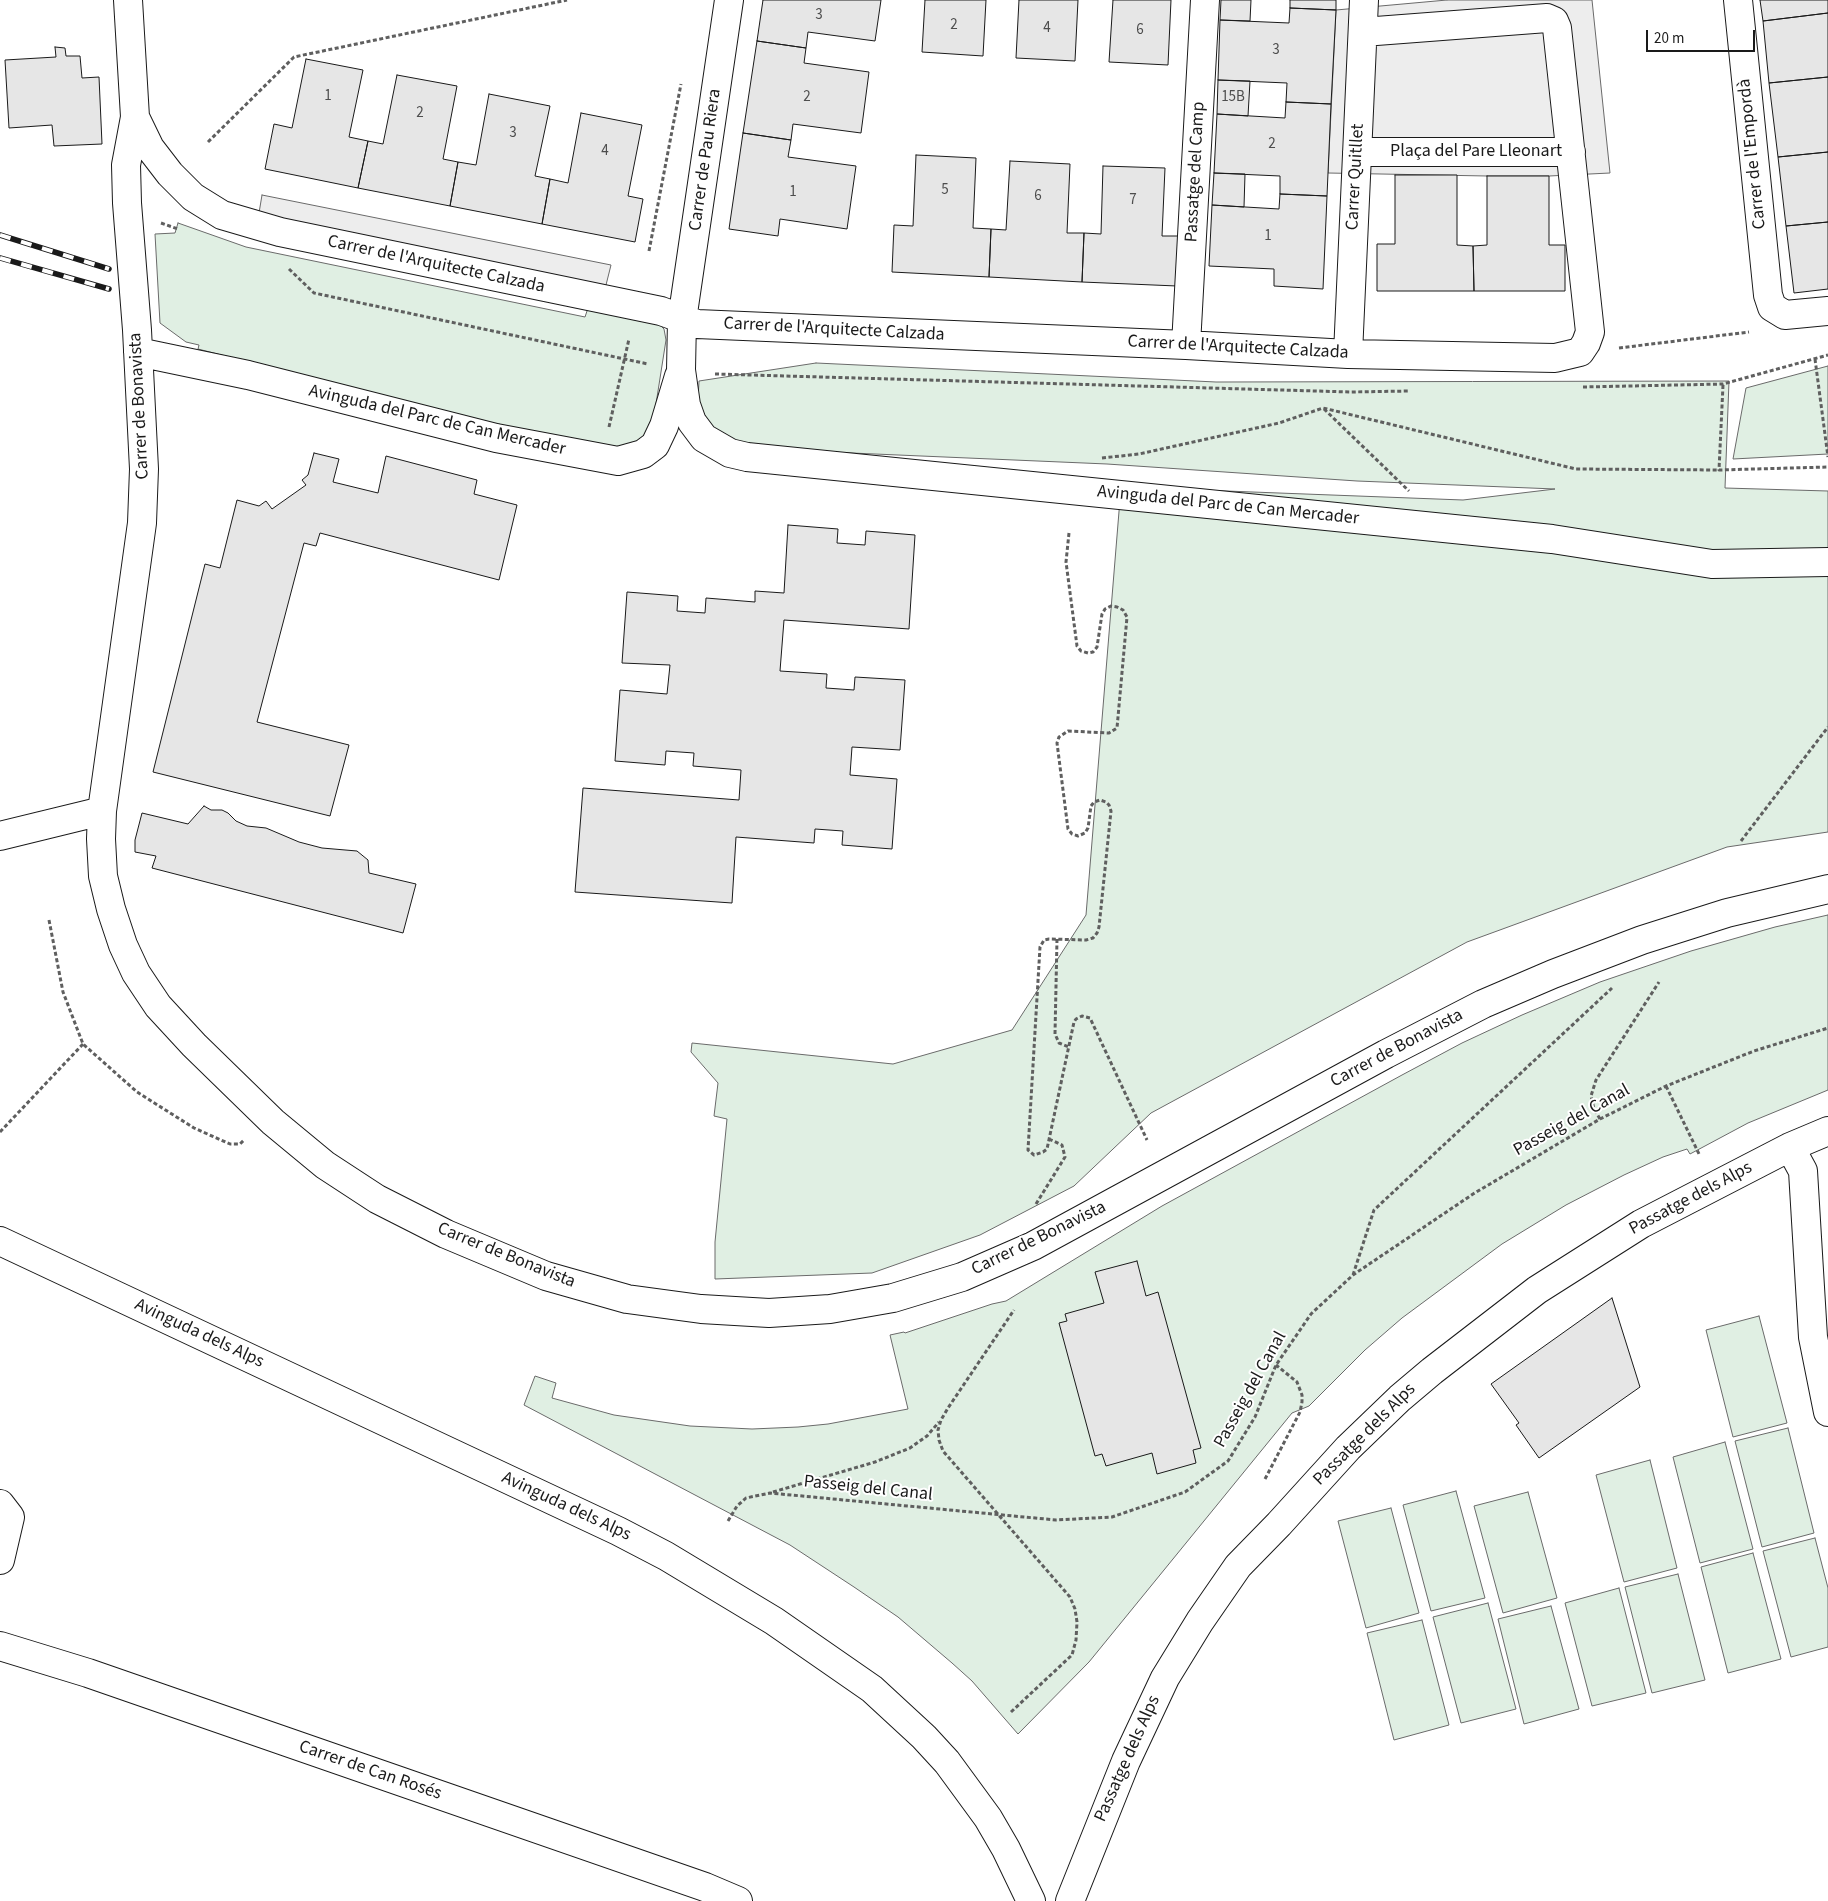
<!DOCTYPE html>
<html>
<head>
<meta charset="utf-8">
<style>
	body { margin:0 }
	#map { position:relative; width:1828px; height:1901px; overflow:hidden; background:#fff; font-family:"Source Sans 3",sans-serif }
	canvas { display:block }
	.scale { position:absolute; left:1646px; top:30px; width:109px; height:22px; box-sizing:border-box; border:2px solid #1a1a1a; border-top:0; padding-left:6px; font-size:15px; line-height:18px; white-space:nowrap; color:#1a1a1a; -webkit-text-stroke:4px #fff; paint-order:stroke }
</style>
</head>
<body>
<div id="map">
<canvas width="1828" height="1901"></canvas>
<div class="scale">20 m</div>
</div>
<script>
const c = document.querySelector('canvas').getContext('2d');
c.lineJoin = 'round';
function fill(path, color) { c.fillStyle = color; c.fill(path, 'evenodd'); }
const shape = rows => new Path2D(rows.map(r => 'M' + r).join(''));
function stroke(path, color, width, dash) { c.strokeStyle = color; c.lineWidth = width; c.lineCap = dash ? 'butt' : 'round'; c.setLineDash(dash || []); c.stroke(path); }
function drawText(font, color, halo, rows, align = 'center') {
  c.font = font + ' "Source Sans 3",sans-serif'; c.lineWidth = 4; c.setLineDash([]); c.textBaseline = 'middle'; c.strokeStyle = halo; c.fillStyle = color; for (const [text, x, y, turn = 0] of rows) {
    c.save(); c.translate(x, y); c.rotate((+turn || 0) * Math.PI / 180); c.textAlign = isNaN(turn) ? turn : align; if (halo) c.strokeText(text, 0, 0); c.fillText(text, 0, 0); c.restore();
  }
}
const green = shape([
	[178,223,246,247,585,317,588,308,657,322,664,329,666,340,653,423,648,436,624,448,491,424,198,349,199,345,186,342,160,323,155,234,175,233,178,223],
	[816,363,1216,382,1729,381,1725,488,1828,491,1828,832,1727,847,1467,942,1151,1113,1074,1186,980,1235,872,1273,715,1279,715,1242,727,1119,714,1116,718,1083,691,1052,692,1043,893,1064,1012,1030,1086,915,1121,487,1463,500,1555,489,1357,481,1107,464,782,450,748,446,727,439,711,427,698,402,699,381,816,363],
	[1828,366,1828,454,1733,459,1746,388,1828,366],
	[1828,915,1828,1090,1748,1123,1690,1154,1687,1149,1663,1157,1624,1175,1566,1205,1502,1244,1402,1318,1365,1350,1309,1406,1292,1413,1089,1662,1018,1734,972,1681,952,1663,898,1617,854,1587,790,1545,524,1405,535,1376,556,1383,552,1398,614,1415,690,1426,752,1429,798,1427,828,1424,908,1409,890,1335,904,1332,905,1333,992,1304,1006,1301,1162,1206,1402,1075,1462,1043,1522,1015,1600,982,1691,951,1775,927,1828,915],
	[1759,1316,1787,1423,1733,1437,1706,1330,1759,1316],
	[1788,1428,1814,1533,1762,1547,1735,1441,1788,1428],
	[1725,1442,1753,1549,1700,1563,1673,1457,1725,1442],
	[1650,1460,1677,1568,1624,1582,1596,1475,1650,1460],
	[1456,1491,1485,1598,1431,1611,1403,1505,1456,1491],
	[1528,1492,1557,1598,1503,1613,1474,1506,1528,1492],
	[1391,1508,1419,1613,1366,1628,1338,1521,1391,1508],
	[1815,1538,1828,1588,1828,1647,1791,1657,1763,1551,1815,1538],
	[1753,1553,1781,1659,1728,1673,1701,1567,1753,1553],
	[1678,1574,1705,1680,1652,1693,1625,1587,1678,1574],
	[1619,1588,1646,1693,1592,1706,1565,1603,1619,1588],
	[1488,1603,1516,1709,1461,1723,1433,1617,1488,1603],
	[1551,1606,1579,1709,1524,1724,1498,1619,1551,1606],
	[1422,1620,1449,1725,1394,1740,1367,1633,1422,1620]
]);
fill(green, '#e0efe3');
stroke(green, '#6a6a6a', 1);
const parking = shape([
	[1447,0,1592,0,1610,173,1549,176,1487,176,1328,173,1336,10,1447,0],
	[262,195,611,265,605,289,258,219,262,195]
]);
fill(parking, '#ededed');
stroke(parking, '#6a6a6a', 1);
const building = shape([
	[763,0,881,0,875,41,808,32,806,48,757,41,763,0],
	[925,0,986,0,983,56,922,52,925,0],
	[1019,0,1078,0,1075,61,1016,58,1019,0],
	[1113,0,1171,0,1168,65,1109,62,1113,0],
	[1221,0,1251,0,1250,21,1220,20,1221,0],
	[1290,0,1336,0,1336,10,1290,8,1290,0],
	[1760,0,1828,0,1828,13,1763,21,1760,0],
	[1290,8,1336,10,1331,104,1286,102,1287,83,1218,80,1220,20,1289,23,1290,8],
	[1828,13,1828,77,1769,83,1763,21,1828,13],
	[757,41,806,48,804,63,869,72,861,133,793,124,791,140,743,133,757,41],
	[55,47,65,48,66,56,80,56,82,78,99,77,102,144,54,146,52,125,9,128,5,60,56,57,55,47],
	[306,59,363,70,349,137,368,141,358,188,265,169,274,124,292,128,306,59],
	[397,75,457,86,443,159,458,162,450,206,358,188,368,141,383,144,397,75],
	[1828,77,1828,152,1778,157,1769,83,1828,77],
	[1218,80,1250,81,1248,116,1217,114,1218,80],
	[489,94,550,106,535,176,550,179,542,224,450,206,458,162,476,165,489,94],
	[1286,102,1331,104,1327,196,1280,194,1280,176,1214,173,1217,114,1285,118,1286,102],
	[581,113,642,125,628,196,643,199,635,242,542,224,550,179,568,183,581,113],
	[743,133,791,140,788,157,856,166,847,229,780,219,778,236,729,229,743,133],
	[1828,152,1828,222,1786,226,1778,157,1828,152],
	[916,155,976,158,973,228,991,229,989,277,892,272,894,225,913,226,916,155],
	[1010,161,1070,164,1067,233,1084,233,1082,282,989,277,991,229,1006,230,1010,161],
	[1103,166,1165,168,1162,236,1178,236,1177,286,1082,282,1084,233,1101,234,1103,166],
	[1214,173,1245,174,1244,207,1212,205,1214,173],
	[1395,175,1457,175,1457,245,1473,246,1474,291,1377,291,1377,244,1395,244,1395,175],
	[1487,176,1549,176,1549,245,1565,245,1565,291,1474,291,1473,246,1487,245,1487,176],
	[1280,194,1327,196,1323,289,1274,286,1274,269,1209,266,1212,205,1279,209,1280,194],
	[1828,222,1828,289,1794,293,1786,226,1828,222],
	[314,453,339,459,333,482,378,493,386,456,477,480,474,494,517,505,499,580,320,533,316,546,304,543,257,722,349,745,330,816,153,772,205,564,220,568,237,500,259,506,266,501,272,509,306,485,302,480,308,475,314,453],
	[788,525,838,529,837,543,865,545,866,531,915,535,909,629,784,620,780,671,827,674,826,688,854,690,855,677,905,680,900,750,852,747,850,775,897,779,892,849,842,845,843,831,815,829,814,843,736,837,732,903,575,892,583,788,739,800,741,770,693,766,694,753,666,751,665,765,615,761,620,690,667,694,670,665,622,663,627,592,678,596,677,611,705,613,706,598,755,602,755,591,784,593,788,525],
	[204,806,211,810,222,810,228,813,236,821,247,826,266,828,299,842,322,848,357,851,368,860,369,873,416,884,403,933,152,868,156,856,135,852,135,840,142,813,188,824,204,806],
	[1137,1261,1146,1296,1158,1292,1201,1448,1193,1450,1196,1463,1157,1474,1152,1453,1106,1466,1102,1454,1095,1456,1059,1323,1067,1321,1065,1314,1104,1303,1095,1272,1137,1261],
	[1612,1298,1640,1387,1539,1458,1516,1425,1519,1423,1491,1384,1612,1298]
]);
fill(building, '#e6e6e6');
stroke(building, '#1a1a1a', 1);
const minor = shape([
	[128,0,135,117,126,165,127,203,137,330,144,469,142,523,102,811,101,839,103,876,111,909,123,945,136,973,158,1006,194,1045,273,1122,325,1165,377,1199,446,1234,546,1276,627,1299,701,1309,769,1313,830,1309,893,1298,962,1277,1033,1246,1386,1054,1483,1004,1553,974,1642,940,1727,913,1828,889],
	[729,0,682,320,681,370,686,405,692,422,704,438,730,453,747,457,1552,539,1712,564,1828,562],
	[1738,0,1768,295,1772,307,1785,315,1828,311],
	[135,117,150,148,170,174,193,197,222,215,280,232,661,311,697,324,1186,345,1348,354,1555,358,1580,352,1586,343,1590,332,1557,28,1554,21,1547,18,1363,32],
	[1357,152,1571,152],
	[1186,345,1205,0],
	[138,352,248,375,496,438,618,461,643,454,655,445,664,426,679,376],
	[1348,354,1364,0],
	[0,836,102,811],
	[1790,1147,1803,1171,1813,1337,1828,1412],
	[0,1241,618,1531,666,1556,774,1621,872,1689,924,1737,947,1762,988,1818,1006,1849,1031,1901],
	[0,1504,10,1517,0,1560],
	[0,1646,88,1673,705,1887,738,1901],
	[1070,1901,1126,1761,1165,1678,1200,1621,1238,1566,1279,1524,1348,1448,1400,1398,1432,1371,1537,1290,1641,1224,1790,1147,1828,1131]
]);
stroke(minor, '#1a1a1a', 30);
stroke(shape([
	[208,142,294,57,567,0],
	[161,223,178,229],
	[649,251,681,84],
	[289,269,314,293,648,364],
	[1619,348,1749,332],
	[1815,359,1828,457],
	[715,374,1351,392,1409,391],
	[1723,385,1719,470,1828,467],
	[1583,387,1723,384,1828,355],
	[1324,409,1409,491],
	[609,427,629,339],
	[1102,458,1139,454,1279,423,1323,408,1576,469,1719,470],
	[1069,533,1066,562,1077,646,1081,651,1088,653,1093,652,1097,647,1102,614,1105,609,1111,606,1117,607,1123,610,1127,617,1117,728,1109,733,1068,731,1059,737,1057,743,1068,829,1072,834,1078,836,1085,833,1088,828,1091,806,1094,802,1100,800,1106,802,1109,805,1111,811,1099,927,1097,933,1093,938,1086,940,1049,939,1044,940,1040,947,1028,1150,1034,1155,1043,1152,1047,1149,1074,1022,1076,1019,1082,1016,1090,1018,1147,1140],
	[1741,841,1828,727],
	[49,920,63,992,83,1044,137,1092,194,1128,230,1144,240,1144,244,1140],
	[1057,939,1055,1034,1059,1043,1069,1047],
	[1666,1086,1700,1156],
	[1600,1119,1594,1109,1591,1096,1596,1080,1659,982],
	[0,1132,83,1044],
	[1036,1204,1065,1157,1062,1145,1049,1139],
	[1353,1275,1374,1210,1612,988],
	[1265,1479,1300,1412,1302,1402,1302,1395,1297,1382,1276,1365],
	[773,1492,875,1462,910,1448,927,1436,939,1422],
	[728,1521,737,1506,746,1498,770,1493,1056,1520,1112,1517,1185,1492,1228,1461,1255,1417,1276,1365,1311,1314,1353,1275,1473,1194,1600,1119,1666,1086,1754,1051,1828,1028],
	[1011,1712,1072,1655,1076,1640,1077,1622,1075,1609,1070,1597,943,1451,939,1440,938,1430,941,1420,948,1408,1014,1310]
]), '#5f5f5f', 3, [4, 2.5]);
stroke(minor, '#fff', 28);
const rail = shape([
	[0,235,109,269],
	[0,258,109,289]
]);
stroke(rail, '#1a1a1a', 5.5);
stroke(rail, '#fff', 4, [11]);
drawText('15px', '#4d4d4d', null, [
	["3",819,16],
	["2",954,26],
	["4",1047,29],
	["6",1140,31],
	["3",1276,51],
	["1",328,97],
	["2",807,98],
	["15B",1233,98],
	["2",420,114],
	["3",513,134],
	["2",1272,145],
	["4",605,152],
	["5",945,191],
	["1",793,193],
	["6",1038,197],
	["7",1133,201],
	["1",1268,237]
]);
drawText('18px', '#1a1a1a', '#fff', [
	["Plaça del Pare Lleonart",1476,152],
	["Carrer de l'Empordà",1753,154,-96],
	["Carrer de Pau Riera",706,160,-82],
	["Passatge del Camp",1196,172,-87],
	["Carrer Quitllet",1356,177,-87],
	["Carrer de l'Arquitecte Calzada",436,265,12],
	["Carrer de l'Arquitecte Calzada",834,330,3],
	["Carrer de l'Arquitecte Calzada",1238,348,3],
	["Carrer de Bonavista",140,406,-93],
	["Avinguda del Parc de Can Mercader",437,421,13],
	["Avinguda del Parc de Can Mercader",1228,506,6],
	["Carrer de Bonavista",1397,1049,-28],
	["Passeig del Canal",1572,1121,-29],
	["Passatge dels Alps",1691,1199,-28],
	["Carrer de Bonavista",1039,1239,-26],
	["Carrer de Bonavista",506,1256,22],
	["Avinguda dels Alps",199,1334,25],
	["Passeig del Canal",1251,1390,-61],
	["Passatge dels Alps",1365,1435,-45],
	["Passeig del Canal",868,1489,6],
	["Avinguda dels Alps",566,1507,25],
	["Passatge dels Alps",1128,1759,-66],
	["Carrer de Can Rosés",370,1771,19]
]);
</script>
</body>
</html>
